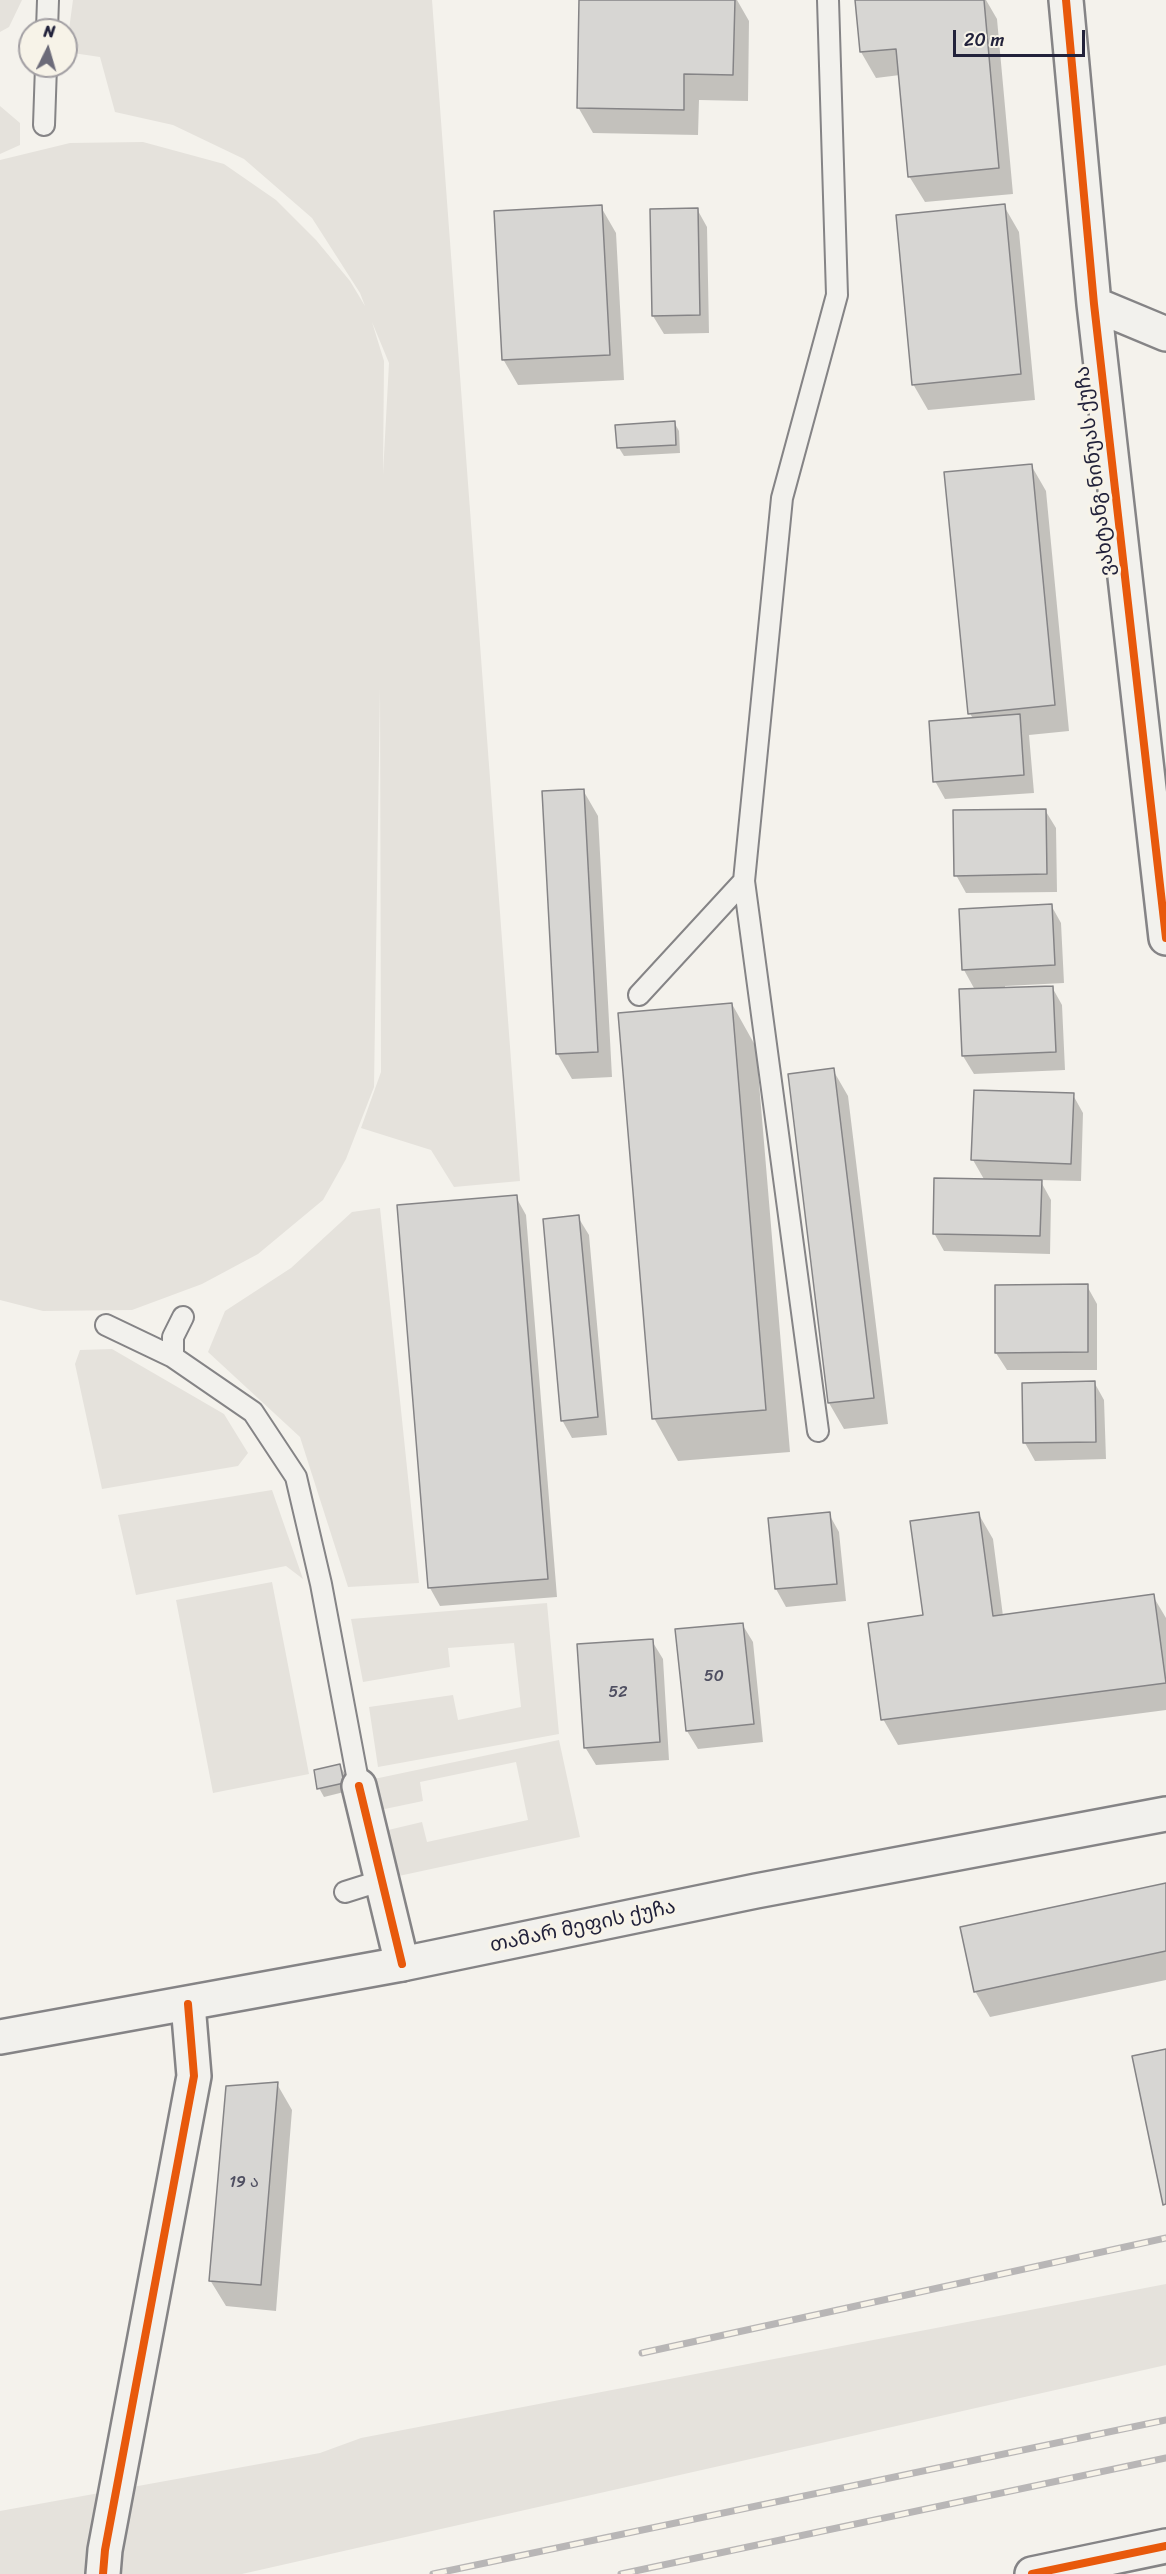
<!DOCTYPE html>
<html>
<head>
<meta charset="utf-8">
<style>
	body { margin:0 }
	#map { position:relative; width:1166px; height:2574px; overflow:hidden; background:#f4f2ec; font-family:Sriracha,sans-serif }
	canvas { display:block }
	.north { position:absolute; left:18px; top:18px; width:60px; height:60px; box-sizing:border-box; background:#f7f3e8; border:2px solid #a29fa3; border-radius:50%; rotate:5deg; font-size:16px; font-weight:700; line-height:24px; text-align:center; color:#22223b }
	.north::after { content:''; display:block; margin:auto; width:21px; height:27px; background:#6c6b79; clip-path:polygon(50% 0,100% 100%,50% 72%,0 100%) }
	.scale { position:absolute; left:953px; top:30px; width:132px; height:27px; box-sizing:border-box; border:3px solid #22223b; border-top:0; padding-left:8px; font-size:18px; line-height:21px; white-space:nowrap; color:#22223b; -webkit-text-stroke:4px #f7f3e8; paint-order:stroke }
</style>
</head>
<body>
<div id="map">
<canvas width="1166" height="2574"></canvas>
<div class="north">N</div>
<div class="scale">20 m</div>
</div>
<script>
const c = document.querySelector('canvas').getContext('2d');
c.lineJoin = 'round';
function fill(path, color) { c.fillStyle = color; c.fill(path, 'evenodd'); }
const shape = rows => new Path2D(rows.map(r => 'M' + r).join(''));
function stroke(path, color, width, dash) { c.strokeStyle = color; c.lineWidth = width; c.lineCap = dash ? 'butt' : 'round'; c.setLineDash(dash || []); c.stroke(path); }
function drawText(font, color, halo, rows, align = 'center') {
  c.font = font + ' Sriracha,"Noto Sans Georgian",sans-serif'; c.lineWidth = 6; c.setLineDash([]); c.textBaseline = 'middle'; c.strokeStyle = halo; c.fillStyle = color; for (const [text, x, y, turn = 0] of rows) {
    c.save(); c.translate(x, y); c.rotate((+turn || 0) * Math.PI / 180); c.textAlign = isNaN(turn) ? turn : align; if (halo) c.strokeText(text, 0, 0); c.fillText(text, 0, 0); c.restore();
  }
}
fill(shape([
	[0,0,22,0,9,27,0,32],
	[73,0,432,0,520,1181,454,1187,431,1150,361,1128,381,1072,380,688,374,1087,346,1159,323,1200,258,1254,202,1284,132,1310,43,1311,0,1300,0,160,70,143,143,142,224,164,276,200,316,240,350,281,365,306,360,293,312,218,244,159,173,125,115,112,100,57,66,52],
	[372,322,389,363,383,474,384,361],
	[0,106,20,123,20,145,0,154],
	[380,1208,419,1583,348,1587,300,1437,208,1352,225,1311,291,1268,352,1212],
	[112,1349,224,1414,248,1453,238,1466,102,1489,75,1364,80,1350],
	[272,1490,303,1579,286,1566,136,1595,118,1515],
	[272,1582,309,1774,213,1793,176,1600],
	[547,1603,559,1734,378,1767,369,1707,453,1695,458,1720,521,1707,514,1643,448,1648,450,1667,363,1682,351,1619],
	[559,1740,580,1837,394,1877,384,1831,422,1822,427,1842,528,1820,516,1762,420,1782,423,1801,380,1810,374,1779],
	[1166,2284,1166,2365,242,2574,0,2574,0,2511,320,2453,361,2438]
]), '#e5e2dc');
fill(shape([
	[580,0,737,0,749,21,748,101,699,100,698,135,593,133,578,107],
	[856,0,986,0,997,19,1013,194,925,202,909,176,900,75,876,78,861,52],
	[1004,206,1019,232,1035,400,928,410,913,384],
	[601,207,616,233,624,380,518,385,503,359],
	[697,209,707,227,709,333,664,334,653,316],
	[674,422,679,431,680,453,624,456,619,448],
	[1031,465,1046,491,1069,731,1029,735,1034,793,945,799,935,781,973,719,970,713],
	[583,790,598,816,612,1077,572,1079,557,1053],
	[1045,810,1056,828,1057,892,966,893,956,875],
	[1051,905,1061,923,1064,983,1005,986,1005,989,1052,987,1062,1005,1065,1070,974,1074,963,1056,975,990,964,970,960,910],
	[732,1004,756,1047,790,1452,678,1461,654,1418],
	[833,1070,848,1096,888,1424,844,1429,829,1403],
	[1073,1095,1083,1113,1081,1181,1040,1180,1051,1200,1050,1254,944,1251,934,1233,985,1181,973,1160],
	[516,1197,526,1215,557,1597,440,1606,430,1588,399,1206],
	[578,1217,589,1235,607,1435,572,1438,562,1420],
	[1087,1286,1097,1304,1097,1370,1007,1370,996,1353],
	[1094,1382,1104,1400,1106,1459,1035,1461,1025,1443],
	[978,1513,993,1539,1003,1616,1153,1596,1166,1618,1166,1710,898,1745,883,1719,925,1616],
	[829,1514,839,1532,846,1601,786,1607,776,1589],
	[742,1624,753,1642,763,1742,698,1749,687,1731,676,1631],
	[652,1641,663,1659,669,1760,596,1765,585,1747],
	[340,1766,345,1774,348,1791,324,1797,319,1788],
	[1166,1885,1166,1980,990,2017,975,1991],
	[277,2084,292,2110,276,2311,226,2306,210,2280]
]), '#0003');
const building = shape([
	[579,0,735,0,733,75,684,74,684,110,577,108,579,0],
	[855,0,984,0,999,168,908,177,896,49,860,52,855,0],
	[1005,204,1021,374,912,385,896,215,1005,204],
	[602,205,610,355,502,360,494,211,602,205],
	[698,208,700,315,652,316,650,209,698,208],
	[675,421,676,445,617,448,615,425,675,421],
	[1032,464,1055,705,968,714,944,472,1032,464],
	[1020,714,1024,775,933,782,929,721,1020,714],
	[584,789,598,1052,556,1054,542,791,584,789],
	[1046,809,1047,874,954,876,953,810,1046,809],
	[1052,904,1055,965,962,970,959,909,1052,904],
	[1053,986,1056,1052,962,1056,959,989,1053,986],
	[732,1003,766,1410,652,1419,618,1013,732,1003],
	[834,1068,874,1398,828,1403,788,1074,834,1068],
	[974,1090,1074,1093,1071,1164,971,1160,974,1090],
	[934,1178,1042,1180,1040,1236,933,1234,934,1178],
	[517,1195,548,1579,428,1588,397,1205,517,1195],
	[579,1215,598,1417,561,1421,543,1219,579,1215],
	[1088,1284,1088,1352,995,1353,995,1285,1088,1284],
	[1095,1381,1096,1442,1023,1443,1022,1383,1095,1381],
	[830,1512,837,1584,775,1589,768,1518,830,1512],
	[979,1512,993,1616,1154,1594,1166,1683,881,1720,868,1623,923,1615,910,1521,979,1512],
	[743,1623,754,1724,686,1731,675,1629,743,1623],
	[653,1639,660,1742,584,1748,577,1644,653,1639],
	[340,1764,344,1783,317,1789,314,1770,340,1764],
	[1166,1883,1166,1951,974,1992,960,1927,1166,1883],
	[1166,2049,1166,2204,1163,2205,1132,2056,1166,2049],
	[278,2082,261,2285,209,2281,226,2086,278,2082]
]);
fill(building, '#d7d6d3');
stroke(building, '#858486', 1.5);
const service = shape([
	[47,30,48,0],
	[44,125,46,66],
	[639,995,744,881],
	[183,1317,173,1337,173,1357,253,1412,296,1477,321,1584,359,1786],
	[106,1325,173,1357],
	[818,1431,744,881,782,498,837,295,828,0],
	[345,1892,383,1880]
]);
const minor = shape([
	[1066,0,1094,304,1166,938],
	[1094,304,1166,334],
	[359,1786,402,1964]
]);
const tertiary = shape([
	[103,2574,105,2550,194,2076,188,2004],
	[1032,2574,1166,2546]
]);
const secondary = shape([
	[0,2037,402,1964,756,1891,1166,1814]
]);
stroke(service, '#858486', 24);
stroke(minor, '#858486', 38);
stroke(tertiary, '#858486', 38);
stroke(secondary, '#858486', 38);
stroke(service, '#f2f1ed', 20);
stroke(minor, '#f2f1ed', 33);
stroke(tertiary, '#f2f1ed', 33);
stroke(secondary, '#f2f1ed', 33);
const rail = shape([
	[642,2353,1166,2238],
	[433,2574,1166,2420],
	[621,2574,1166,2458]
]);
stroke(rail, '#b8b6b6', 7);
stroke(rail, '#f7f3e8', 4.5, [14]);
stroke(shape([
	[1066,0,1094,304,1166,938],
	[359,1786,402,1964],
	[103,2574,105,2550,194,2076,188,2004],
	[1032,2574,1166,2546]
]), '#e8590c', 8);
drawText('16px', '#4f4f61', null, [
	["50",714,1677],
	["52",618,1693],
	["19 ა",244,2183]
]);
drawText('20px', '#22223b', '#f7f3e8', [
	["ვახტანგ ნინუას ქუჩა",1096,471,-97],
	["თამარ მეფის ქუჩა",583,1927,-12]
]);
</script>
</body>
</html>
